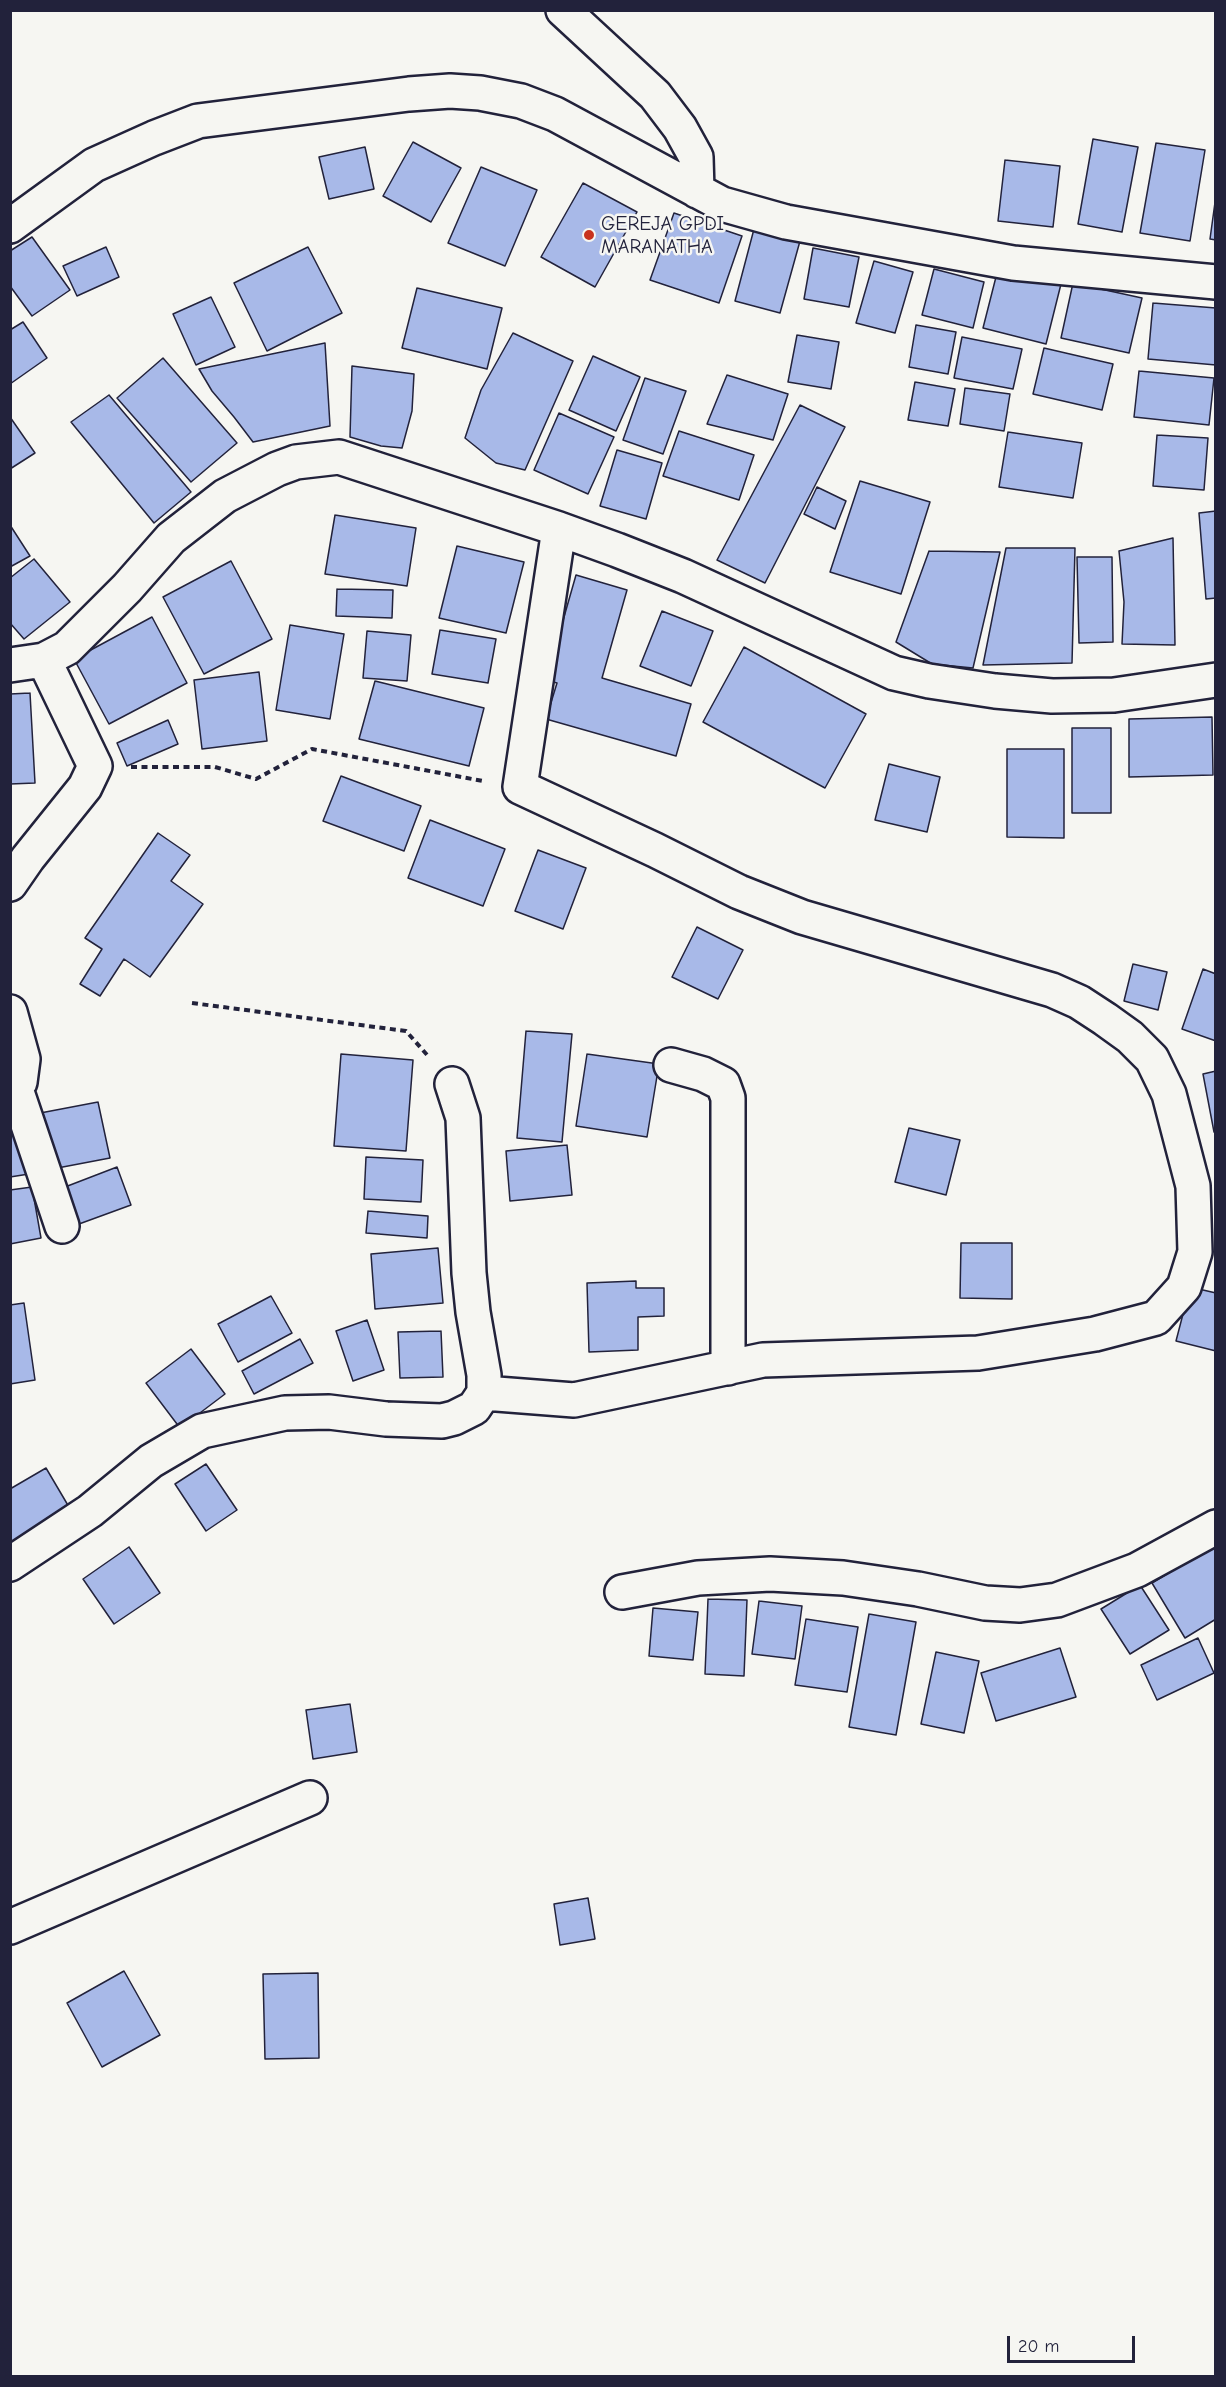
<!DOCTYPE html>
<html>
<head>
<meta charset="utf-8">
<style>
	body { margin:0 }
	#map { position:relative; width:1226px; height:2387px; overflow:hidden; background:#f6f6f2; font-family:"Comic Neue",sans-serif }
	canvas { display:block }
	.frame { position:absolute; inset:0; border:12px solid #22223b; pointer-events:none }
	.scale { position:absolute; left:1007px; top:2336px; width:128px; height:27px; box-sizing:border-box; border:3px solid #22223b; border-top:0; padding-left:8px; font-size:18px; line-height:21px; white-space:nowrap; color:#22223b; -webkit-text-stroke:4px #f6f6f2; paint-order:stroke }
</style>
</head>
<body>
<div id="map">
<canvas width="1226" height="2387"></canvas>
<div class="frame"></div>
<div class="scale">20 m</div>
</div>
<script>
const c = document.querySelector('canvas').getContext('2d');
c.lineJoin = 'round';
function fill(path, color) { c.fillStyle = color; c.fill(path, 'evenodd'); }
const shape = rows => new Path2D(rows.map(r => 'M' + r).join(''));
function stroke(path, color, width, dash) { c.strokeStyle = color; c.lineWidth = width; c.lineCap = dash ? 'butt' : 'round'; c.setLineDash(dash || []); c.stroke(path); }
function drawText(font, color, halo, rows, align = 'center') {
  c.font = font + ' "Comic Neue",sans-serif'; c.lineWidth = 5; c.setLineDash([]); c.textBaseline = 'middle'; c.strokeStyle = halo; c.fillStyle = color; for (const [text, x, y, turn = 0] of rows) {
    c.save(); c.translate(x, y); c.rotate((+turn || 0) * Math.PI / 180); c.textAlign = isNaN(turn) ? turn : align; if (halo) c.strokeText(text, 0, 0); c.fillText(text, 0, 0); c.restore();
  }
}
const building = shape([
	[1093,139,1138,147,1122,232,1078,224,1093,139],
	[413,142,461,168,431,222,383,196,413,142],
	[1156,143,1205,150,1190,241,1140,233,1156,143],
	[365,147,374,189,329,199,319,157,365,147],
	[1005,160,1060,166,1053,227,998,221,1005,160],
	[481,167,537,190,505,266,448,243,481,167],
	[583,183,637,212,595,287,541,257,583,183],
	[1216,195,1216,240,1210,239,1216,195],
	[674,213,742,236,719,303,650,280,674,213],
	[754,229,800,241,780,313,735,301,754,229],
	[32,237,70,290,32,316,10,286,10,251,32,237],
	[106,247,119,277,77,296,63,266,106,247],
	[308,247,342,313,267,351,234,283,308,247],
	[813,248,859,257,849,307,804,299,813,248],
	[874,261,913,272,895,333,856,323,874,261],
	[934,269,984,282,973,328,922,315,934,269],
	[998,269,1061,284,1046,344,983,328,998,269],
	[1073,283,1142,298,1129,353,1061,338,1073,283],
	[417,288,502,308,487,369,402,348,417,288],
	[211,297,235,347,196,365,173,314,211,297],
	[1153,303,1216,308,1216,365,1148,359,1153,303],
	[23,322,47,358,10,384,10,330,23,322],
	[916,325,956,332,948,374,909,367,916,325],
	[513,333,573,361,525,470,496,463,465,438,481,390,513,333],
	[797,335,839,342,831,389,788,382,797,335],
	[962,337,1022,349,1013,389,954,378,962,337],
	[325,343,330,426,253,442,234,417,212,391,199,369,325,343],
	[1044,348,1113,364,1102,410,1033,394,1044,348],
	[593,356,640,377,616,431,569,410,593,356],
	[163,358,237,443,191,482,117,398,163,358],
	[352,366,414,374,412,411,402,448,381,446,350,437,352,366],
	[1139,371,1214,378,1209,425,1134,417,1139,371],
	[727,375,788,394,773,440,707,424,727,375],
	[645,378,686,391,663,454,623,440,645,378],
	[915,382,955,389,948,426,908,420,915,382],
	[965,388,1010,394,1004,431,960,424,965,388],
	[109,395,191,492,154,523,71,422,109,395],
	[800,405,845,427,765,583,717,560,800,405],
	[559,413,614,437,588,494,534,470,559,413],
	[10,417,35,453,10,469,10,417],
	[679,431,754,455,739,500,663,476,679,431],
	[1008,432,1082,443,1073,498,999,487,1008,432],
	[1157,435,1208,438,1204,490,1153,486,1157,435],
	[617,450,662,463,646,519,600,506,617,450],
	[860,481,930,502,901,594,830,572,860,481],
	[817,487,846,501,835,529,804,514,817,487],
	[1216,511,1216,598,1206,599,1199,513,1216,511],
	[335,515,416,528,407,586,325,574,335,515],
	[10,525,30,556,10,567,10,525],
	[1173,538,1175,645,1122,644,1124,602,1119,551,1173,538],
	[457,546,524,562,506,633,439,618,457,546],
	[1006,548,1075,548,1072,663,983,665,1006,548],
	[929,551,1000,552,973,668,932,664,896,642,929,551],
	[1077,557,1112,557,1113,642,1079,643,1077,557],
	[34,559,70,602,24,639,10,623,10,578,34,559],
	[231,561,272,639,204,674,163,597,231,561],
	[576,575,627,590,602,678,691,704,676,756,546,719,557,683,546,680,576,575],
	[337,589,393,590,392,618,336,616,337,589],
	[662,611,713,631,691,686,640,666,662,611],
	[152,617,187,683,109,724,74,659,152,617],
	[290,625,344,634,330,719,276,710,290,625],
	[440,630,496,639,488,683,432,674,440,630],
	[367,631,411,635,407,681,363,678,367,631],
	[744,647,866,714,825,788,703,722,744,647],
	[259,672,267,741,202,749,194,680,259,672],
	[375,681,484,708,469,766,359,739,375,681],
	[30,693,35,783,10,784,10,694,30,693],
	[1212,717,1213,775,1129,777,1129,719,1212,717],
	[168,720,178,744,127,766,117,743,168,720],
	[1072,728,1111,728,1111,813,1072,813,1072,728],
	[1007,749,1064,749,1064,838,1007,837,1007,749],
	[889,764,940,777,927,832,875,820,889,764],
	[341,776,421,806,404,851,323,821,341,776],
	[430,820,505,849,483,906,408,878,430,820],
	[158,833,190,855,171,881,203,904,150,977,124,959,100,996,80,984,102,949,85,938,158,833],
	[538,850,586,868,563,929,515,911,538,850],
	[697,927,743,950,718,999,672,977,697,927],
	[1133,964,1167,972,1158,1010,1124,1001,1133,964],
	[1203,969,1216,974,1216,1041,1182,1029,1203,969],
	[526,1031,572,1034,562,1142,517,1138,526,1031],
	[341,1054,413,1060,406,1151,334,1146,341,1054],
	[587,1054,659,1064,647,1137,576,1126,587,1054],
	[1216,1071,1216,1132,1214,1132,1203,1074,1216,1071],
	[98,1102,110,1158,47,1170,35,1114,98,1102],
	[10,1121,29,1174,10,1177,10,1121],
	[909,1128,960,1140,946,1195,895,1182,909,1128],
	[567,1145,572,1195,510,1201,506,1151,567,1145],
	[366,1157,423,1160,421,1202,364,1199,366,1157],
	[117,1167,131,1205,79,1224,65,1187,117,1167],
	[32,1187,41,1238,10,1244,10,1190,32,1187],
	[368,1211,428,1216,427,1238,366,1233,368,1211],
	[961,1243,1012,1243,1012,1299,960,1298,961,1243],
	[438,1248,443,1303,375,1309,371,1254,438,1248],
	[636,1281,636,1288,664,1288,664,1316,638,1317,638,1350,589,1352,587,1283,636,1281],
	[1190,1287,1216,1293,1216,1351,1176,1341,1190,1287],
	[271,1296,292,1333,238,1362,218,1324,271,1296],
	[24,1303,35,1380,10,1384,10,1305,24,1303],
	[367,1320,384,1370,353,1381,336,1331,367,1320],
	[441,1331,443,1377,400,1378,398,1332,441,1331],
	[300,1339,313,1363,254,1394,242,1371,300,1339],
	[191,1349,225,1394,180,1428,146,1383,191,1349],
	[206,1464,237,1510,206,1531,175,1484,206,1464],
	[46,1468,69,1507,10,1543,10,1489,46,1468],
	[1216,1544,1216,1619,1185,1638,1152,1583,1216,1544],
	[129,1547,160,1593,114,1624,83,1579,129,1547],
	[1140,1585,1169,1630,1130,1654,1101,1609,1140,1585],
	[708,1599,747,1600,744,1676,705,1674,708,1599],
	[759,1601,802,1606,795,1659,752,1654,759,1601],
	[653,1608,698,1612,693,1660,649,1656,653,1608],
	[869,1614,916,1622,896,1735,849,1727,869,1614],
	[806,1619,858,1627,847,1692,795,1685,806,1619],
	[1198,1638,1214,1673,1157,1700,1141,1665,1198,1638],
	[1060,1648,1076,1697,996,1721,981,1673,1060,1648],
	[936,1652,979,1661,964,1733,921,1724,936,1652],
	[350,1704,357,1752,313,1759,306,1710,350,1704],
	[588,1898,595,1939,560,1945,554,1904,588,1898],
	[124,1971,160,2035,102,2067,67,2003,124,1971],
	[318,1973,319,2058,265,2059,263,1974,318,1973]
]);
fill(building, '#a8b9e8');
stroke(building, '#22223b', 1.5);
const minor = shape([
	[563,10,655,95,680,128,696,157,697,191],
	[10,226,94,165,154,138,198,121,409,94,450,91,480,93,521,101,555,114,722,204,786,222,1013,263,1216,282],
	[10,665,44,660,67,648,127,588,171,538,225,496,277,469,296,462,339,457,559,529,617,550,683,576,894,673,929,681,995,691,1052,696,1114,695,1216,680],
	[10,884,28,858,85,787,95,766,44,660],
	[10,1012,23,1059,20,1082,10,1093],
	[671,1065,703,1074,723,1084,728,1098,728,1368],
	[16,1089,62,1226],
	[484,1393,574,1400,763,1360,978,1353,1095,1334,1156,1318,1184,1287,1195,1252,1193,1186,1169,1094,1152,1059,1130,1037,1105,1019,1079,1002,1052,990,802,917,739,892,655,850,520,787,559,529],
	[10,1564,90,1511,151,1461,202,1431,285,1413,329,1412,386,1419,442,1421,454,1418,474,1408,484,1393,484,1375,473,1312,469,1273,463,1118,452,1084],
	[622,1592,698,1578,770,1574,843,1578,918,1589,985,1603,1020,1605,1057,1600,1137,1570,1216,1527],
	[10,1927,310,1798]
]);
stroke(minor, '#22223b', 38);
stroke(shape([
	[131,767,215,767,256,779,312,749,483,781],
	[192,1003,406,1031,428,1056]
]), '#22223b', 4, [6, 4.5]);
stroke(minor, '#f6f6f2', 33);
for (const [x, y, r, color] of [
	[589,235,6,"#c8321e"]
]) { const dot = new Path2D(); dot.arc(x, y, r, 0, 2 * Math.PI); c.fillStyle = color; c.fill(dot); stroke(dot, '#f6f6f2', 2); }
drawText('20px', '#22223b', '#f6f6f2', [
	["GEREJA GPDI",601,224],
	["MARANATHA",601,247]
], 'left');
</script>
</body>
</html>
